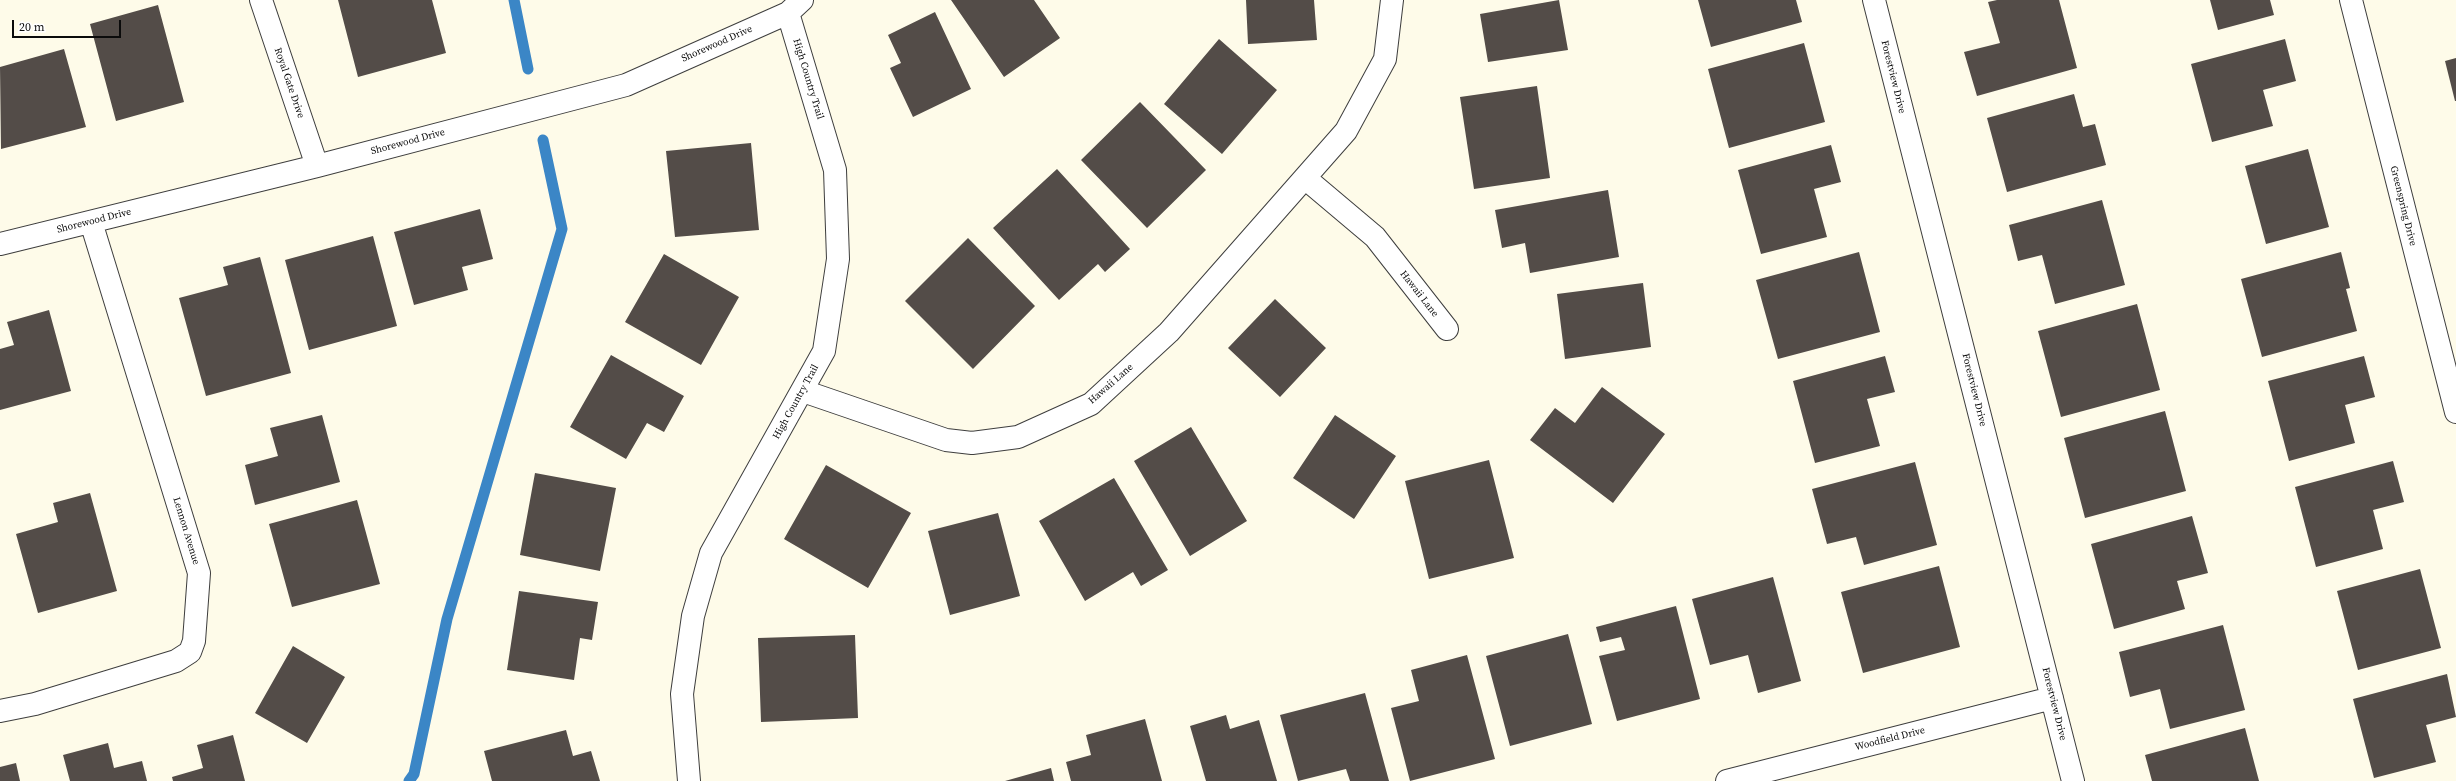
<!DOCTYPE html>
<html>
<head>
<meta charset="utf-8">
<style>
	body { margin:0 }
	#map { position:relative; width:2456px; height:781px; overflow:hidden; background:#fefbe9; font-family:"Source Serif 4",serif }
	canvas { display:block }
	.scale { position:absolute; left:12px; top:20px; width:109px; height:18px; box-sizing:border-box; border:2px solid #0b0b0b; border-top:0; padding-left:5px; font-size:12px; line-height:14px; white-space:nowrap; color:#0b0b0b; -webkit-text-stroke:3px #fff; paint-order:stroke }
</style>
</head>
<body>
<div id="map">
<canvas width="2456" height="781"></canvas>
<div class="scale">20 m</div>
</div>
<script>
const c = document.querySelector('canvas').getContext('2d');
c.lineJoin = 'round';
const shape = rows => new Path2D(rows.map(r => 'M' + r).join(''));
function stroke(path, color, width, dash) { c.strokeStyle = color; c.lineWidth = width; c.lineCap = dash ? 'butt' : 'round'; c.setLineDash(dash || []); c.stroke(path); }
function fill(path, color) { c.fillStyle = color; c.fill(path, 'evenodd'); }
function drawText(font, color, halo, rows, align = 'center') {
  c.font = font + ' "Source Serif 4",serif'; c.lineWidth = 4; c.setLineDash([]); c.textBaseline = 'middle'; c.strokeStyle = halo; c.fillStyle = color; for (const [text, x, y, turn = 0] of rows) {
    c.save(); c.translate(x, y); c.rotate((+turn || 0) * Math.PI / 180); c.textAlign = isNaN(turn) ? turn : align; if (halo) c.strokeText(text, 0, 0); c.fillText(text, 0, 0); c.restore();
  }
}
stroke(shape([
	[514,0,528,69],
	[409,781,414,774,447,619,562,229,543,140]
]), '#3b86c6', 11);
fill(shape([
	[338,0,432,0,446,53,358,77],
	[951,0,1034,0,1060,38,1004,77],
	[1246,0,1314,0,1317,40,1248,44],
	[1559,0,1568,50,1488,62,1480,14],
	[1698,0,1796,0,1802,22,1711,47],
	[1997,0,2059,0,2077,68,1977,96,1964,52,2000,43,1988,2],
	[2210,0,2270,0,2274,15,2218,30],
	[158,5,184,102,116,121,90,24],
	[935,12,971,89,913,117,890,68,901,63,888,35],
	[1219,39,1277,90,1222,154,1164,104],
	[2285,39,2296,81,2263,90,2273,126,2212,142,2191,64],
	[1804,43,1825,122,1729,148,1708,69],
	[64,49,86,127,1,149,0,67],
	[2456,58,2456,101,2455,101,2445,61],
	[1537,86,1550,178,1474,189,1460,97],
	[2074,94,2083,127,2095,124,2106,165,2007,192,1987,118],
	[1140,102,1206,170,1147,228,1081,160],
	[751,143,759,230,675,237,666,151],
	[1831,145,1841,182,1814,189,1827,237,1761,254,1738,170],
	[2308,149,2329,227,2266,244,2245,166],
	[1057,169,1130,249,1105,272,1098,264,1059,300,993,228],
	[1608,190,1619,257,1530,273,1525,243,1502,248,1495,210],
	[2102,200,2125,285,2055,304,2042,255,2018,261,2009,225],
	[480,209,493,259,462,267,468,290,414,305,394,232],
	[373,236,397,326,309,350,285,260],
	[968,238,1035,306,973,369,905,301],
	[1859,252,1880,332,1778,359,1756,280],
	[2341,252,2350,288,2346,289,2357,331,2262,357,2241,279],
	[664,254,739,297,701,365,625,322],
	[260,257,291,373,206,396,179,298,228,285,223,267],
	[1643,283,1651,347,1565,359,1557,294],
	[1275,299,1326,348,1280,397,1228,348],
	[2137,304,2160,390,2061,417,2038,331],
	[49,310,71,391,0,410,0,349,14,345,7,322],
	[611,355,684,396,664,432,647,423,626,459,570,427],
	[1885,356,1895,392,1867,399,1880,446,1815,463,1793,381],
	[2364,356,2375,397,2345,405,2355,443,2289,461,2268,381],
	[1602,387,1665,434,1613,503,1530,440,1555,408,1575,423],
	[2165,411,2186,491,2085,518,2064,438],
	[322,415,340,482,255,505,245,465,278,456,270,428],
	[1335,415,1396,456,1354,519,1293,478],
	[1191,427,1247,521,1190,556,1134,461],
	[1489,460,1514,558,1429,579,1405,481],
	[2393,461,2404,502,2373,510,2383,549,2316,567,2295,487],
	[1915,462,1937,545,1864,565,1856,537,1827,544,1812,489],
	[826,465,911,513,868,588,784,539],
	[535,473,616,488,600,571,520,555],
	[1114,478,1168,570,1141,586,1133,572,1085,601,1039,521],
	[90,493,117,591,38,613,16,534,58,522,53,503],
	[357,500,380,584,292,607,269,524],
	[998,513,1020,596,950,615,928,531],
	[2192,516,2208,573,2177,581,2185,609,2114,629,2091,544],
	[1939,566,1960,647,1863,673,1841,592],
	[2420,569,2441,648,2358,670,2337,591],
	[1773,577,1801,681,1758,693,1748,655,1710,665,1692,599],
	[519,591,598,602,592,640,580,638,574,680,507,670],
	[1676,606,1700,699,1617,721,1599,656,1625,650,1621,637,1600,642,1596,627],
	[2223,625,2245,710,2170,729,2160,689,2130,697,2119,652],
	[1568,634,1592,724,1510,746,1486,656],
	[855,635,858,718,761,722,758,638],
	[293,646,345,677,307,743,255,713],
	[1467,655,1495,759,1410,781,1391,708,1419,701,1411,670],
	[2447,674,2456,717,2426,725,2436,762,2374,778,2353,699],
	[1365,693,1389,781,1350,781,1346,769,1298,781,1280,715],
	[1226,715,1230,729,1259,720,1277,781,1206,781,1190,726],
	[1145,719,1162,781,1071,781,1066,762,1091,755,1086,735],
	[2245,728,2259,781,2152,781,2145,755],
	[566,730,573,756,591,751,600,781,492,781,484,751],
	[233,735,245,781,173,781,172,777,203,768,197,745],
	[108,743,114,768,142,761,147,781,70,781,63,755],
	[16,763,20,781,0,781,0,767],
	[1051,768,1054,781,1005,781]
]), '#534c48');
const minor = shape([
	[261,0,317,166],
	[1874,0,2073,781],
	[2351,0,2456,412],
	[1305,178,1375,237,1447,329],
	[0,244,317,166,626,85,788,13,802,0],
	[803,391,946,440,972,443,1018,437,1091,404,1169,332,1346,131,1385,59,1392,0],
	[0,711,35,704,176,661,190,652,194,641,199,573,91,222],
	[689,781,682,694,693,616,711,553,824,351,838,259,835,170,788,13],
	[1727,781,2052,698]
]);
stroke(minor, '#3e3e3e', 24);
stroke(minor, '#fff', 22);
drawText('10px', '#0b0b0b', '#fff', [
	["Shorewood Drive",717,44,-24],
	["Forestview Drive",1893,77,76],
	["High Country Trail",808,79,73],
	["Royal Gate Drive",289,83,71],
	["Shorewood Drive",408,142,-15],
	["Greenspring Drive",2403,206,76],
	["Shorewood Drive",94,221,-14],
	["Hawaii Lane",1419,294,52],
	["Hawaii Lane",1111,384,-41],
	["Forestview Drive",1974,390,76],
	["High Country Trail",796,402,-61],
	["Lennon Avenue",186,531,73],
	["Forestview Drive",2054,704,76],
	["Woodfield Drive",1890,739,-14]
]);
</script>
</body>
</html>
